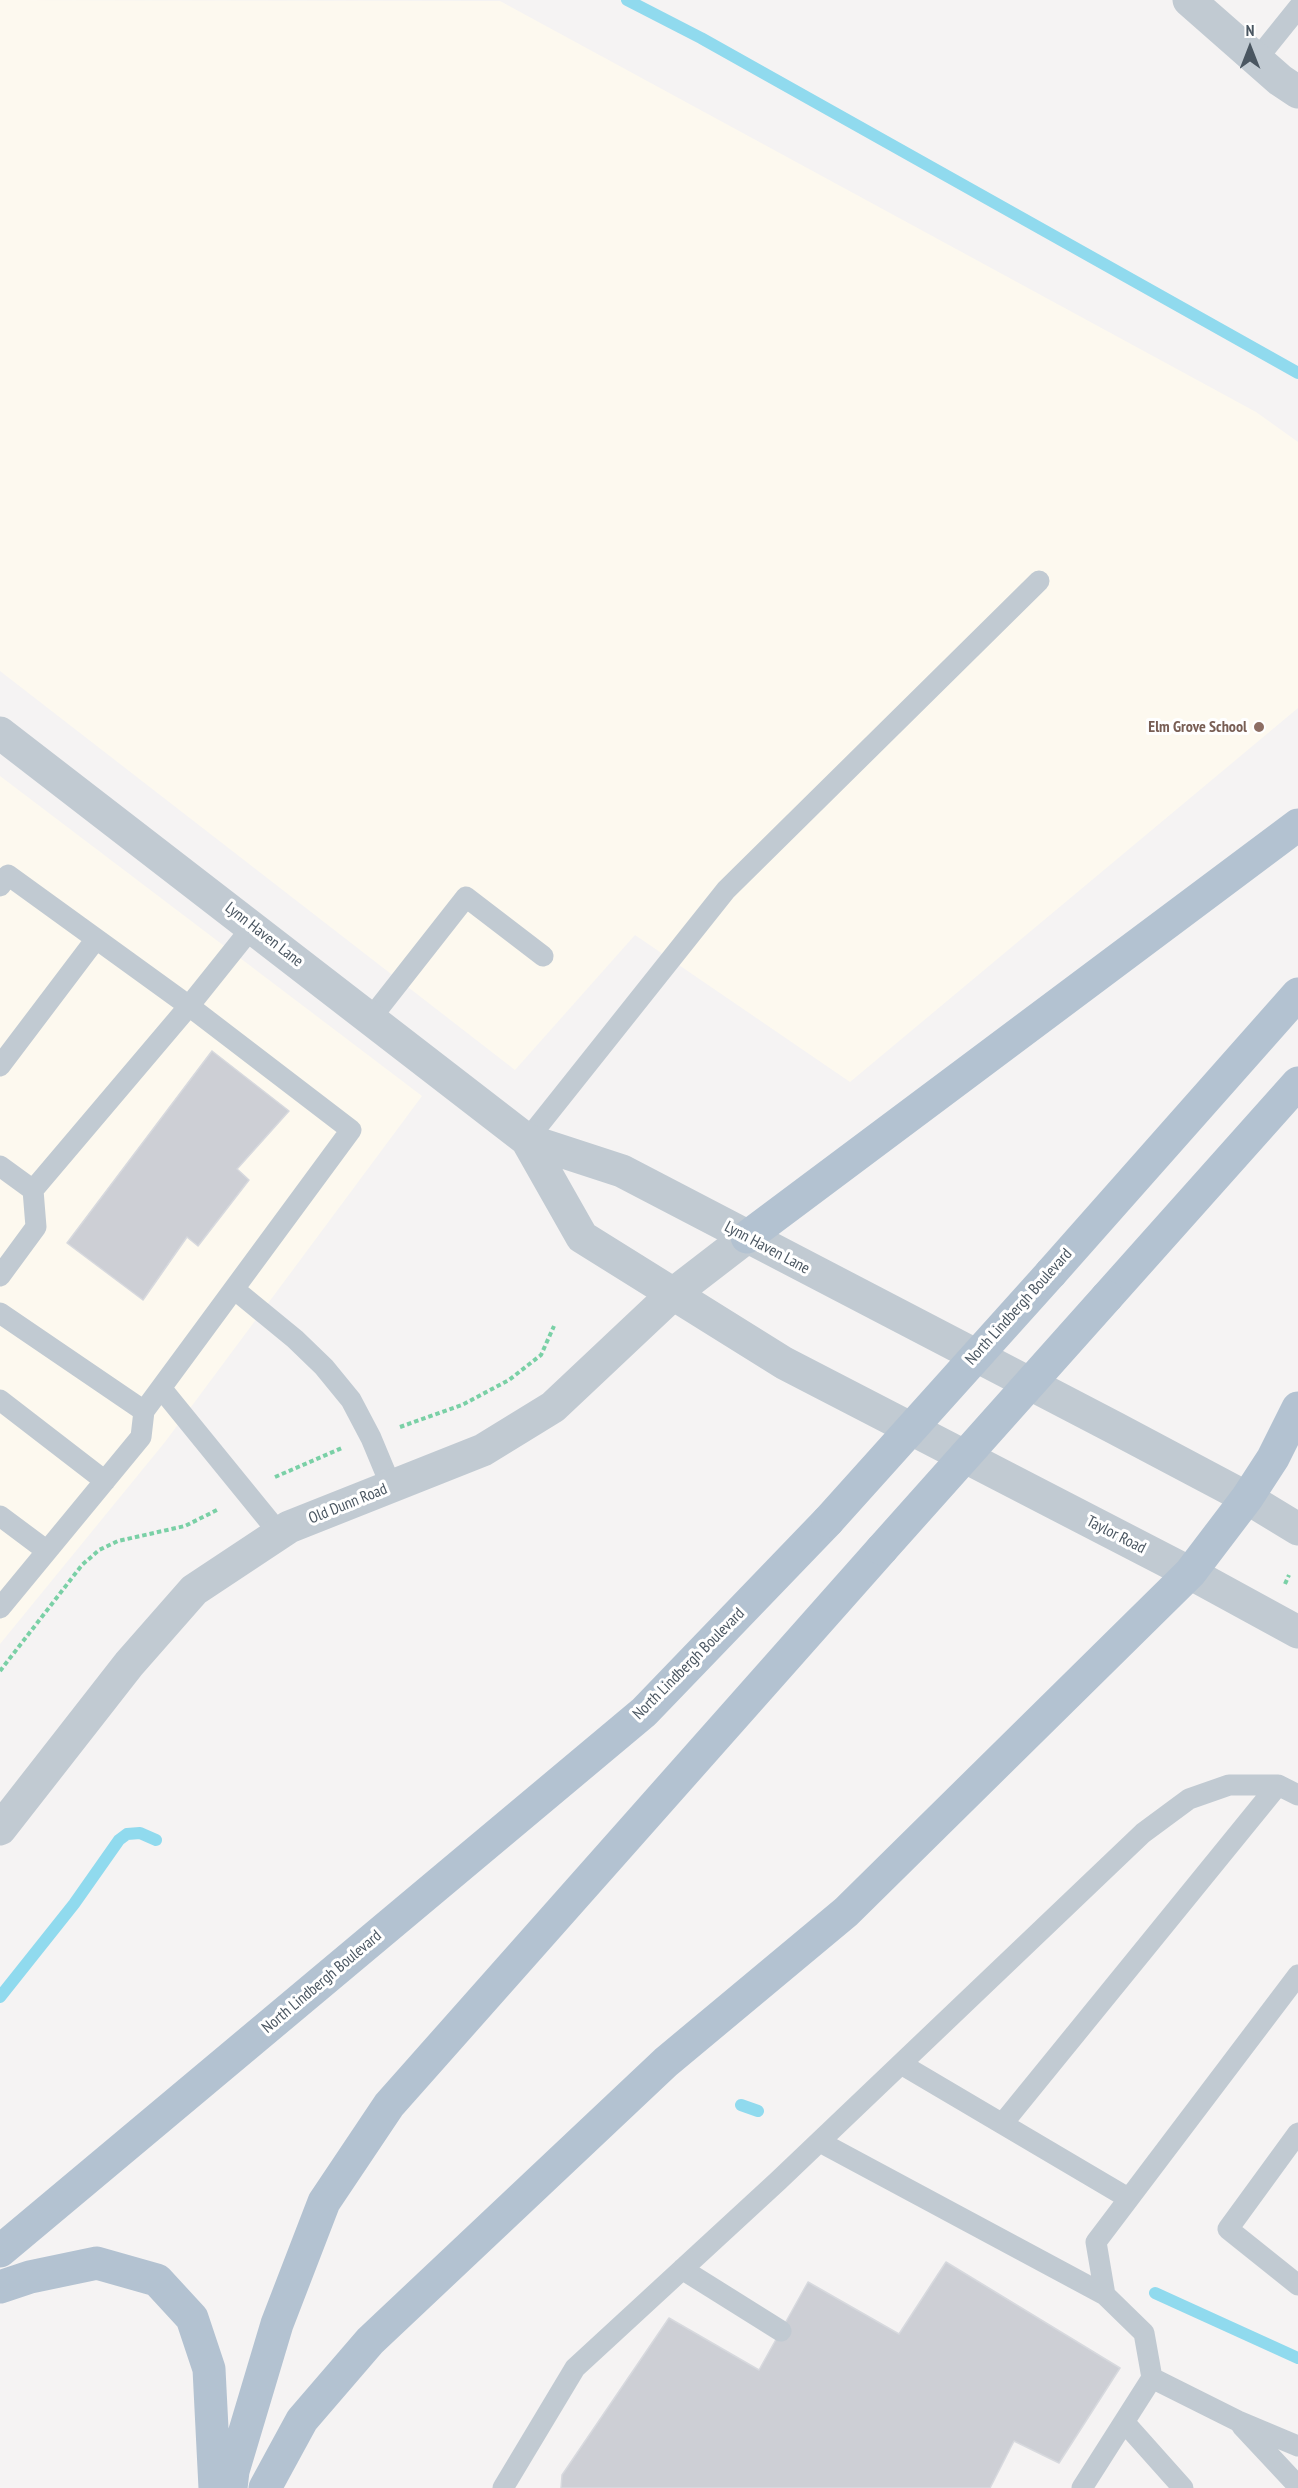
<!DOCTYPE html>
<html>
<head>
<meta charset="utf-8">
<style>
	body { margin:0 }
	#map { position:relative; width:1298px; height:2488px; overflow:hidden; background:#f5f3f3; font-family:"PT Sans Narrow",sans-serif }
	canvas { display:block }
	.north { position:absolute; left:1220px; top:18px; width:60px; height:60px; -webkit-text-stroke:4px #fff; paint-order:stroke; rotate:0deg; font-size:16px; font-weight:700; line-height:24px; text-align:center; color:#4a5661 }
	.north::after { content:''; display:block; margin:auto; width:21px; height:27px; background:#4a5661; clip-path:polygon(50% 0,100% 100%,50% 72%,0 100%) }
</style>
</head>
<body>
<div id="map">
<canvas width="1298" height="2488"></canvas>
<div class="north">N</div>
</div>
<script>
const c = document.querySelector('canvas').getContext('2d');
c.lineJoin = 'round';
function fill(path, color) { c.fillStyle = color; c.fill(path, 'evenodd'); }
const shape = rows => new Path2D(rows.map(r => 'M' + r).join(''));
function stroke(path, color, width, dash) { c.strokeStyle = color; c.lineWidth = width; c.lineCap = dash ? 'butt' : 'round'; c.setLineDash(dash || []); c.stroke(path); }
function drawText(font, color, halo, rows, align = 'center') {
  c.font = font + ' "PT Sans Narrow",sans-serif'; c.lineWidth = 6; c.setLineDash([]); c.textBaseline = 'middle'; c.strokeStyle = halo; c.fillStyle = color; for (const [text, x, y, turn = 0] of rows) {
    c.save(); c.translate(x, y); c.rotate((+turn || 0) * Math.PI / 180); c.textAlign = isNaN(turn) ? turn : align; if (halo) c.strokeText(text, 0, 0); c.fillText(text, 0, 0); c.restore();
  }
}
fill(shape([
	[0,0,500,1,1256,412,1298,442,1298,708,850,1082,635,935,515,1070,0,671],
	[0,776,422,1096,165,1442,0,1644]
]), '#fdf9ef');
stroke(shape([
	[627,0,701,38,1298,373],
	[0,1997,74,1904,119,1840,127,1834,140,1833,156,1840],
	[741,2105,758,2111],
	[1155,2293,1298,2358]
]), '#90daee', 12);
const building = shape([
	[212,1051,289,1111,237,1169,249,1180,198,1246,187,1237,143,1300,67,1243,212,1051],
	[946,2262,1120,2368,1059,2463,1014,2441,990,2488,561,2488,562,2475,669,2318,759,2370,808,2282,899,2334,946,2262]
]);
fill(building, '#cdcfd5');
stroke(building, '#d7d9de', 1.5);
stroke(shape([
	[400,1427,462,1405,509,1380,541,1355,554,1326],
	[275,1477,342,1448],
	[1285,1584,1289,1575],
	[0,1671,82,1565,99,1550,118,1541,185,1526,219,1509]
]), '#7ad0a6', 4, [4.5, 3]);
stroke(shape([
	[1257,59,1298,8],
	[0,886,8,875,189,1006,351,1130,144,1411,0,1313],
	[371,1018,466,897,543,956],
	[0,1066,96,939],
	[527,1140,726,890,1039,581],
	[0,1166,33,1190],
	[0,1276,36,1227,33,1190,189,1006,253,926],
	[234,1289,295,1339,324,1367,351,1400,371,1438,391,1486],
	[161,1388,279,1533],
	[0,1400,105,1481],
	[0,1516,47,1551],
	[0,1608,141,1437,144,1411],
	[901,2064,1128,2198],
	[1003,2123,1278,1785],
	[1298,2133,1228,2229,1298,2285],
	[820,2142,1105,2295],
	[682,2269,781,2331],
	[1152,2378,1238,2421,1298,2446],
	[1125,2423,1183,2488],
	[1242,2426,1298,2486],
	[503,2488,575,2368,778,2181,1143,1833,1189,1799,1229,1785,1278,1785,1298,1795],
	[1082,2488,1152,2378,1144,2333,1105,2295,1096,2242,1298,1975]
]), '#c1cad2', 21);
stroke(shape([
	[1189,0,1280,80,1298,92]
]), '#c1cad2', 33);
stroke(shape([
	[0,733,527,1140,622,1171,1115,1428,1247,1498,1298,1529],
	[527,1140,582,1237,784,1363,1190,1573,1298,1632],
	[0,1829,129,1664,194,1590,289,1527,483,1450,553,1407,673,1294,747,1237]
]), '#c1cad2', 33);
stroke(shape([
	[747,1237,1298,825],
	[1051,1273,1298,994],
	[1107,1297,1298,1083],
	[0,2251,644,1712,828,1521],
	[0,2287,30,2277,97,2263,157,2280,192,2318,209,2369,215,2488],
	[231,2488,233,2471,277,2324,324,2202,389,2105,882,1549],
	[265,2488,302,2420,370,2341,666,2062,846,1912,1190,1573,1247,1498,1273,1458,1298,1408]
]), '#b3c2d1', 33);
stroke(shape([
	[828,1521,1051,1273],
	[882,1549,1107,1297]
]), '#b3c2d1', 33);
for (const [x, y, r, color] of [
	[1259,727,6,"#8d6e63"]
]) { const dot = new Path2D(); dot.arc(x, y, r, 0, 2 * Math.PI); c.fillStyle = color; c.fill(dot); stroke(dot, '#fff', 2); }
drawText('bold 16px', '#785e54', '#fff', [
	["Elm Grove School",1247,727]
], 'right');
drawText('16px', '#4a5661', '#fff', [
	["Lynn Haven Lane",264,935,38],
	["Lynn Haven Lane",767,1248,28],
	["North Lindbergh Boulevard",1019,1307,-48],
	["Old Dunn Road",348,1504,-22],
	["Taylor Road",1116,1535,27],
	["North Lindbergh Boulevard",689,1664,-45],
	["North Lindbergh Boulevard",322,1982,-40]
]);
</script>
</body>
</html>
